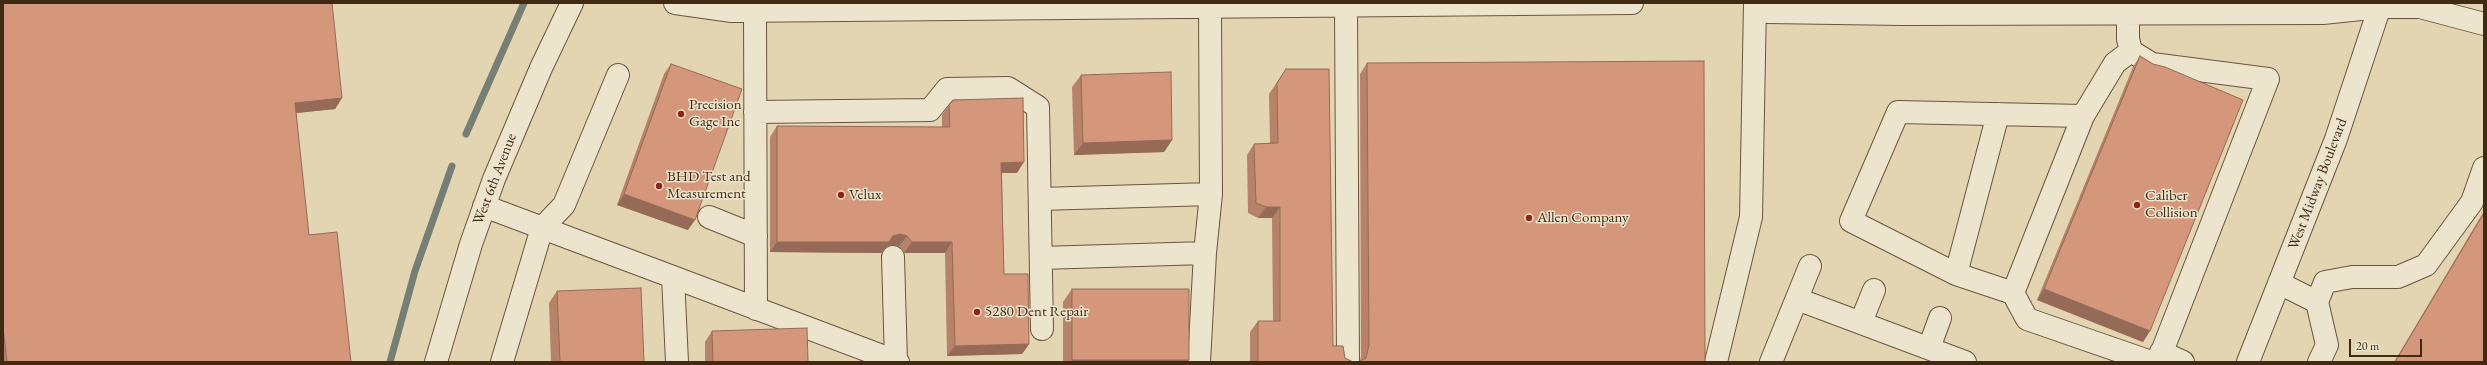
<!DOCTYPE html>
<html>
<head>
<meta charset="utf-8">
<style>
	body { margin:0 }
	#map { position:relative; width:2487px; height:365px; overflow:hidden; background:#e3d5b2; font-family:"EB Garamond",serif }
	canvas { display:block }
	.frame { position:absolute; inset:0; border:4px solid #412a14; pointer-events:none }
	.scale { position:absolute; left:2349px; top:339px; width:73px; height:18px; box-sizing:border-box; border:2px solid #412a14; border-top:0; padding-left:5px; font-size:12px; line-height:14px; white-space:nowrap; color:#412a14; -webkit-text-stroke:3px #ede4cd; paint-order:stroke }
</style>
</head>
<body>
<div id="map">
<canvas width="2487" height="365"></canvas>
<div class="frame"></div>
<div class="scale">20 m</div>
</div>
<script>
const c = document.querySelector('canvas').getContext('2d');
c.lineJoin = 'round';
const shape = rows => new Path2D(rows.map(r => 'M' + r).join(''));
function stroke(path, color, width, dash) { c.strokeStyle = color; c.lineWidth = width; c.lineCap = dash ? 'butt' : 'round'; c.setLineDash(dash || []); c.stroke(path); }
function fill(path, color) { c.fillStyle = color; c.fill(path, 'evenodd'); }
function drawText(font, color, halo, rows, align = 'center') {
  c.font = font + ' "EB Garamond",serif'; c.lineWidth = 3; c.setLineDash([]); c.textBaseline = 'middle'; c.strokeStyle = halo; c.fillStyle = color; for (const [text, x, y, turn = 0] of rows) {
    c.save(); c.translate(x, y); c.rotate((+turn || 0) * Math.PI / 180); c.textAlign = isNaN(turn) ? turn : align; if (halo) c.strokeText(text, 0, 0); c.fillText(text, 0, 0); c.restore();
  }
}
stroke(shape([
	[466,134,524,3],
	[390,362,415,271,452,166]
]), '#757f75', 7);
const minor = shape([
	[675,3,732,11,1632,3],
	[1756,3,1768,12,1903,14,2323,13,2380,7,2420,7,2484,24],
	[1346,5,1348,362],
	[755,11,756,309],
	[2128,14,2128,39,2131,51,2152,64,2268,79,2158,362],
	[755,112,930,110,947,89,1008,88,1038,107,1042,329],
	[2083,116,1898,112,1851,221,1956,274,2013,293,2027,319,2151,362],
	[1040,199,1211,194],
	[484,206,673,277,677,362],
	[709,217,756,236],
	[893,257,896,362],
	[1041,258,1205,253],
	[1956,274,1998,114],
	[673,277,898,362],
	[2279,283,2317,302,2327,345,2319,362],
	[2013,293,2083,116,2115,63,2131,51],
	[1797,299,1965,362],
	[2317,302,2325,282,2352,277,2398,277,2426,265,2472,202,2484,168],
	[1861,322,1874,290],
	[1929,348,1940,318],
	[2161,352,2183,362],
	[436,362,471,244,494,179,541,68,572,3],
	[502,362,542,228,564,205,618,75],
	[1199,362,1205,253,1211,194,1210,7],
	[1716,362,1751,217,1755,3],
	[1771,362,1810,266],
	[2248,362,2336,139,2381,3]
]);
stroke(minor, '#6a553c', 24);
stroke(minor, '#ede4cd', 22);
fill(shape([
	[3,3,342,98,335,109,296,113,309,235,351,362,3,362],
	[2140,56,2153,64,2150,331,2143,342,2037,300,2133,67],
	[1367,63,1705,362,1360,361,1361,356,1360,74],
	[671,64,688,230,617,205,664,74],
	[1286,69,1333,346,1345,358,1353,362,1250,362,1250,332,1258,321,1273,321,1272,218,1258,218,1248,213,1247,155,1254,144,1270,143,1269,94],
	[1081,75,1172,140,1164,152,1074,155,1072,87],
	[949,105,1017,173,1002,173,1004,274,1029,344,1022,354,947,356,945,253,904,253,899,246,893,245,886,247,882,253,770,252,770,137,777,126,942,127,942,115],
	[2484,211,2484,362,2394,362],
	[1072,289,1188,362,1063,362,1063,302],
	[557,291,644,362,551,362,549,303],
	[712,331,808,362,705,362,705,342]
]), '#b7826a');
fill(shape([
	[342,98,335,109,287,114,295,103],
	[1172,140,1164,152,1074,155,1083,143],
	[1024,162,1017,173,994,173,1001,163],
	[624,194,695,220,688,230,617,205],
	[1266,207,1280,207,1272,218,1258,218],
	[900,234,907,236,899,246,893,245,886,247,882,253,770,252,777,242,893,236],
	[912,242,952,242,945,253,904,253],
	[2044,289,2150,331,2143,342,2037,300],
	[1029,344,1022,354,947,356,955,346],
	[1072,360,1189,360,1188,362,1070,362]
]), '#956a56');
const building = shape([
	[3,3,332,3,342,98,295,103,309,235,337,232,351,362,7,362,3,327,3,3],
	[2140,56,2153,64,2165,67,2243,100,2150,331,2044,289,2140,56],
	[1704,61,1705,362,1359,362,1366,358,1369,345,1367,63,1704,61],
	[671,64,742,89,695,220,624,194,671,64],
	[1286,69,1329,69,1333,346,1343,346,1345,358,1353,362,1258,362,1258,321,1280,321,1280,207,1266,207,1256,203,1254,144,1278,143,1277,83,1286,69],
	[1171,72,1172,140,1083,143,1081,75,1171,72],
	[1023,98,1024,162,1001,163,1004,274,1028,274,1029,344,955,346,952,242,912,242,907,236,900,234,893,236,889,242,777,242,777,126,950,127,949,105,953,100,1023,98],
	[2484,213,2484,362,2395,362,2484,213],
	[641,288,644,362,560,362,557,291,641,288],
	[1072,289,1189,289,1189,360,1072,360,1072,289],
	[807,328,808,362,713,362,712,331,807,328]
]);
fill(building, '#d5977b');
stroke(building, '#956a56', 1);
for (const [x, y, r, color] of [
	[681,114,4,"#8f2418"],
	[659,186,4,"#8f2418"],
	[841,195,4,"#8f2418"],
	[2137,205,4,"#8f2418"],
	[1529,218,4,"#8f2418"],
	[977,312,4,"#8f2418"]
]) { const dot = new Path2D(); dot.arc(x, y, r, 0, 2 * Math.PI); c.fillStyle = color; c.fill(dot); stroke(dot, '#ede4cd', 1.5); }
drawText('15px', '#412a14', '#ede4cd', [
	["Precision",689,105],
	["Gage Inc",689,122],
	["BHD Test and",667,177],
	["Measurement",667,194],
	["Velux",849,195],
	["Caliber",2145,196],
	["Collision",2145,213],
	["Allen Company",1537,218],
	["5280 Dent Repair",985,312]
], 'left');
drawText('15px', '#412a14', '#ede4cd', [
	["West 6th Avenue",495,179,-69],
	["West Midway Boulevard",2318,184,-69]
]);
</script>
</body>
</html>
